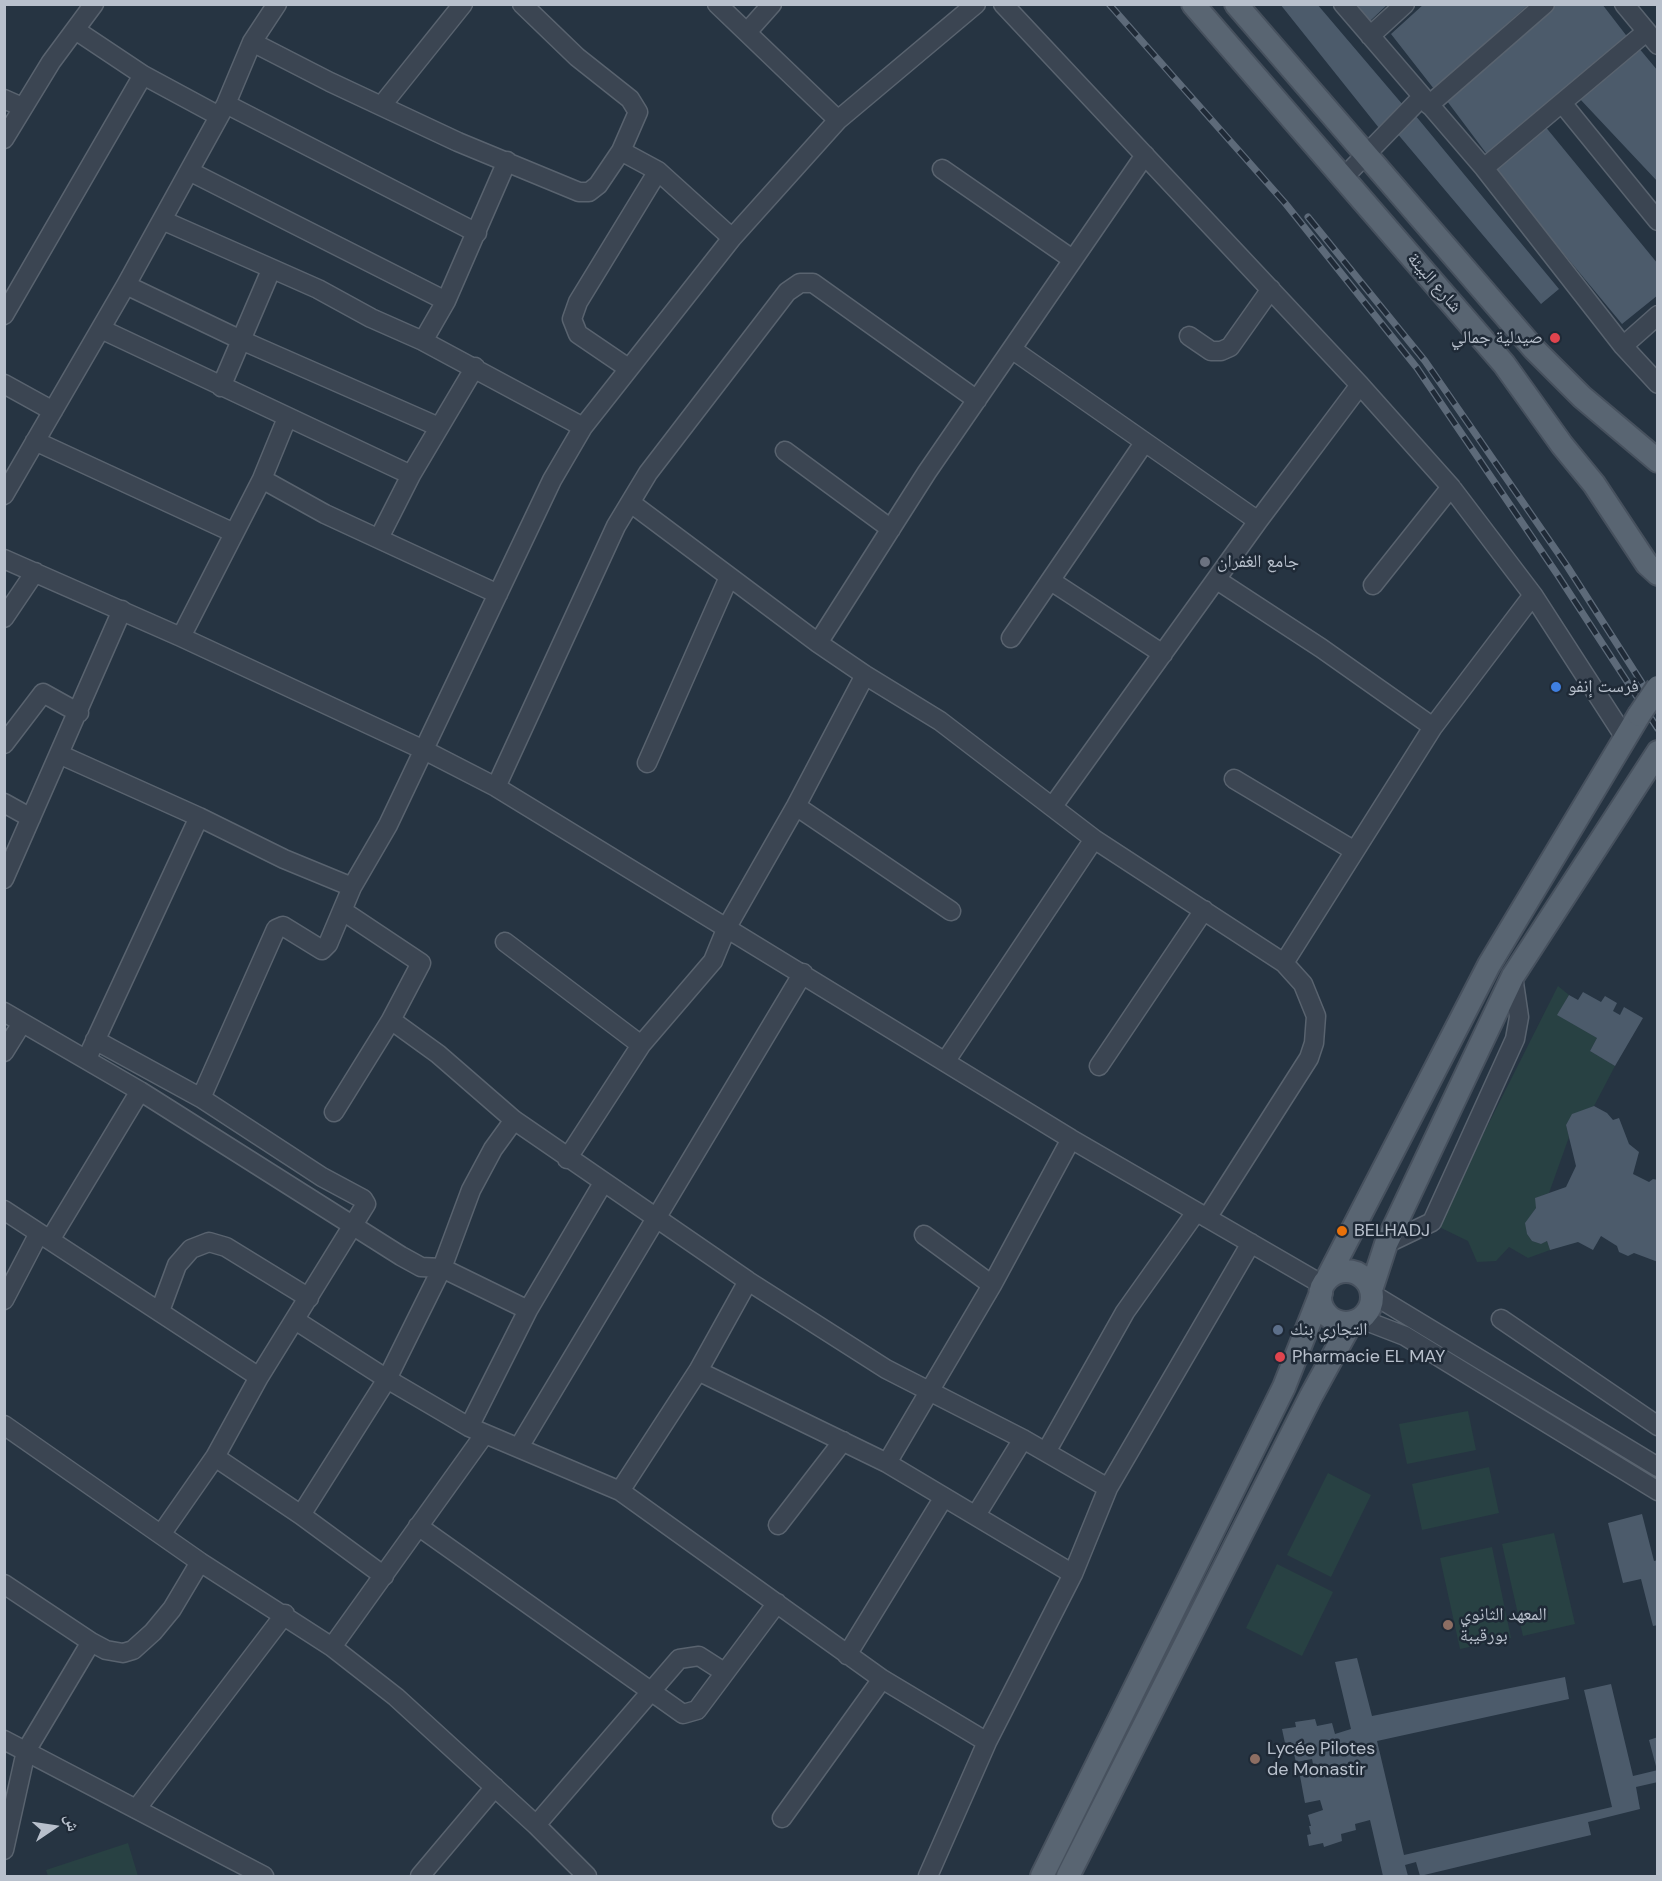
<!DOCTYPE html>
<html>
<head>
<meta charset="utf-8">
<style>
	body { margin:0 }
	#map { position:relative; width:1662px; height:1881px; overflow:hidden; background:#263442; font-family:"DM Sans","Noto Naskh Arabic",sans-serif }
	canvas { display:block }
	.frame { position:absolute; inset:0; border:6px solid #b8c0cc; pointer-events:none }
	.north { position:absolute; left:24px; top:1797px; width:60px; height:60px; -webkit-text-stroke:4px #1f2a37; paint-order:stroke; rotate:77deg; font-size:16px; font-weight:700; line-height:24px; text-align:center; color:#b8c0cc }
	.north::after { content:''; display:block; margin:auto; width:21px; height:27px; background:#b8c0cc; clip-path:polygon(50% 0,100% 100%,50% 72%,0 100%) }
</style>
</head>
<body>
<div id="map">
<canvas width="1662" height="1881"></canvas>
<div class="frame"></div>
<div class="north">ش</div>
</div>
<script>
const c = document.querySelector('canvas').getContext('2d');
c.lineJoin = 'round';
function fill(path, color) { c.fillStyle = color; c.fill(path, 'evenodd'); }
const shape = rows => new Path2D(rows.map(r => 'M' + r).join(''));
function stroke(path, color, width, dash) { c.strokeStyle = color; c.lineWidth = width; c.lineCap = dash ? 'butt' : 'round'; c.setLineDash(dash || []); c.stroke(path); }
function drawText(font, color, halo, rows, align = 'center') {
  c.font = font + ' "DM Sans","Noto Naskh Arabic",sans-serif'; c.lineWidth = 5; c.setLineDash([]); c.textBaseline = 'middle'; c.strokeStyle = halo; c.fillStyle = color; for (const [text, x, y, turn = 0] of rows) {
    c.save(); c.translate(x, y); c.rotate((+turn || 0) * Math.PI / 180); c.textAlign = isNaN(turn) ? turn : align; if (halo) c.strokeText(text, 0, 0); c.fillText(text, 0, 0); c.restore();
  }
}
fill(shape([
	[1558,986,1569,995,1558,1015,1597,1038,1590,1051,1615,1066,1594,1106,1572,1115,1566,1125,1569,1137,1549,1193,1536,1198,1536,1208,1526,1223,1527,1234,1532,1241,1541,1244,1547,1241,1550,1250,1528,1258,1509,1247,1496,1261,1477,1262,1468,1241,1437,1226],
	[1468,1411,1476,1450,1407,1464,1399,1424],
	[1489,1467,1499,1513,1422,1530,1412,1484],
	[1328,1473,1371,1495,1331,1577,1287,1555],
	[1554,1533,1575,1624,1523,1636,1502,1544],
	[1492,1547,1511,1638,1460,1649,1440,1558],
	[1277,1564,1333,1592,1302,1656,1246,1628],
	[128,1843,138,1876,48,1876,46,1870]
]), '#284143');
fill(shape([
	[1280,4,1317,4,1403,105,1379,128],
	[1356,4,1388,4,1370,21],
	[1424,4,1529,4,1434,89,1391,34],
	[1551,4,1602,4,1629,39,1492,161,1447,101],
	[1638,47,1658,71,1658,182,1579,98],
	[1415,115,1559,289,1541,304,1396,132],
	[1544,125,1658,264,1658,295,1622,324,1492,167],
	[1583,992,1601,1002,1605,996,1617,1003,1613,1011,1620,1015,1624,1007,1643,1018,1615,1066,1590,1051,1597,1038,1557,1015,1569,995,1578,1000],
	[1594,1106,1607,1113,1613,1120,1619,1118,1629,1144,1639,1152,1633,1174,1649,1182,1653,1179,1658,1180,1658,1262,1634,1253,1628,1256,1619,1252,1617,1246,1601,1236,1593,1250,1578,1242,1550,1250,1547,1241,1541,1244,1532,1241,1527,1234,1525,1223,1536,1208,1535,1198,1566,1187,1576,1166,1566,1125,1572,1114],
	[1642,1514,1654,1561,1658,1560,1658,1625,1653,1626,1641,1579,1623,1583,1608,1523],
	[1357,1658,1372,1716,1565,1677,1569,1699,1377,1741,1404,1855,1612,1807,1584,1690,1611,1684,1633,1776,1658,1770,1658,1782,1636,1787,1640,1809,1588,1822,1591,1835,1420,1876,1416,1862,1405,1865,1408,1876,1383,1876,1370,1820,1355,1824,1356,1830,1341,1834,1342,1841,1324,1847,1323,1843,1309,1846,1307,1835,1311,1834,1309,1826,1311,1826,1308,1815,1323,1810,1320,1800,1305,1803,1300,1776,1315,1773,1312,1759,1296,1762,1291,1742,1285,1743,1282,1729,1296,1727,1295,1722,1315,1719,1317,1726,1332,1723,1335,1734,1351,1729,1335,1662],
	[1658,1737,1658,1770,1657,1770,1649,1740]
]), '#4c5b6b');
const minor = shape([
	[717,4,838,120],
	[1003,4,1360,385,1451,487,1533,595,1624,736],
	[1343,4,1484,168,1623,346,1658,384],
	[1624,4,1658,45],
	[77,31,143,75,219,116],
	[748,31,772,4],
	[1370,36,1405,4],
	[252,42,330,82,458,142,579,192,589,192,598,185,621,151,638,112,630,99,577,57,522,4],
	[4,99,22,107],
	[1562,103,1658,221],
	[226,104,477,233],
	[382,105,463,4],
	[1429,105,1545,4],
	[4,139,51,62,94,4],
	[621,151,658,171,732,238],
	[1484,168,1646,32],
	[942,169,1072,259],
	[189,171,446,301],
	[1343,178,1422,97],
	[162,220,318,289,371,318,423,341,583,427],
	[126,285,241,340,439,427],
	[4,315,143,75],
	[101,329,411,475],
	[1189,336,1211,351,1221,351,1230,347,1271,289],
	[423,341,446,301,507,161],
	[1623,346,1658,315],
	[1013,350,1258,521],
	[628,368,578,334,572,319,578,302,658,171],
	[4,384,53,411],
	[221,387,271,270],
	[35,441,232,532],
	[785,451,891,529],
	[262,479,325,514,498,594],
	[4,495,126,285,226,104,252,42,277,4],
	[631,503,818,643,865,675,940,721,1094,839,1284,963,1303,984,1316,1016,1314,1043,1309,1058,1207,1218],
	[379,538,411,475,475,367],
	[4,559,181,637,426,751,496,787,1071,1139,1323,1285],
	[1217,580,1321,648,1433,727],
	[1051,581,1163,654],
	[1373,585,1451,487],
	[4,618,35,572],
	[181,637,262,479,287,418],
	[1011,638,1144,443],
	[818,643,927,472,1145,155],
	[4,744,43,693,79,713],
	[61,755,199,817,284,859,352,887],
	[647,763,729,577],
	[1234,779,1353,850],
	[496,787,616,526,648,473,787,292,800,283,813,283,977,400],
	[4,803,31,818],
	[796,806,951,911],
	[1053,806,1258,521,1360,385],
	[4,879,122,610],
	[343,911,421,963,391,1020,438,1054,514,1120,748,1281,886,1369,1023,1439,1108,1488],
	[505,942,641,1045],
	[1284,963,1433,727,1533,595],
	[4,1012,140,1091,401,1256,421,1267,442,1268,528,1310],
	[95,1040,201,1098,322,1177,363,1199,366,1204,259,1377,215,1457,162,1533],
	[4,1052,22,1023],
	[90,1052,199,817],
	[945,1062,1094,839],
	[1099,1066,1204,910],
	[201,1098,276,929,283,926,322,950,328,944,352,887,388,825,552,480,583,427,732,238,838,120,976,4],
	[334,1112,391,1020],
	[567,1159,641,1045,713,961,727,927,796,806,865,675],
	[4,1210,259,1377],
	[924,1235,992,1285],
	[50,1240,140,1091],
	[1386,1244,1432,1222,1515,1039,1519,1017,1513,976],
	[1372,1294,1658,1467],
	[4,1300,39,1233],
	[160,1311,177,1265,191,1249,209,1242,226,1247,309,1298],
	[1361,1319,1405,1336,1658,1491],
	[1501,1319,1658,1426],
	[295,1320,387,1379,469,1427,620,1491,882,1679,987,1742],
	[698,1371,887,1463,1073,1574],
	[4,1425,200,1562,332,1647,396,1697,536,1825,587,1876],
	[469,1427,528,1310,603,1183],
	[519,1447,803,973],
	[1046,1452,1125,1312,1196,1212],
	[215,1457,301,1515,384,1576],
	[887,1463,992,1285,1071,1139],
	[620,1491,698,1371,748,1281],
	[301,1515,387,1379,442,1268,471,1190,493,1149,514,1120],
	[976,1515,1023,1439],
	[778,1525,843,1441],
	[418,1526,683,1714,697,1710,777,1603],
	[4,1584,91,1642,106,1650,123,1653,133,1650,153,1632,172,1609,200,1562],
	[332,1647,484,1435],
	[847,1655,944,1497],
	[4,1740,264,1876],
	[137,1808,285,1614],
	[782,1818,882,1679],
	[536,1825,679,1659,699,1656,724,1672],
	[4,1850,26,1751,91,1642],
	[420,1876,495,1787],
	[928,1876,987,1742,1073,1574,1108,1488,1251,1243]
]);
const major = shape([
	[1193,4,1504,364,1562,445,1594,484,1647,564,1658,574],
	[1236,4,1534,349,1582,397,1658,461],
	'1320 1297a26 26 0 1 1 52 0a26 26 0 1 1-52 0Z',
	[1327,1279,1489,965,1639,715],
	[1371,1290,1386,1244,1513,976,1658,752],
	[1042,1876,1284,1387,1321,1293],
	[1068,1876,1311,1396,1351,1323]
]);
stroke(minor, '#59636f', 21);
stroke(major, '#47515e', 26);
stroke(minor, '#3b4552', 18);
stroke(major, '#596572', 22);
const rail = shape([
	[1109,4,1285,203,1417,368,1557,574,1658,729],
	[1308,217,1425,361,1567,566,1658,708]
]);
stroke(rail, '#5d6a79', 7);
stroke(rail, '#1f2a37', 4.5, [14]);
const majorBridge = shape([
	[1639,715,1658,687]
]);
stroke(majorBridge, '#47515e', 26, []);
stroke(majorBridge, '#596572', 22);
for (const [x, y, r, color] of [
	[1555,338,6,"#e0444e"],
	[1205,562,6,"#6b7280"],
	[1556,687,6,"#3f7fe0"],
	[1342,1231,6,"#e8710a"],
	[1278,1330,6,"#5c6f8a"],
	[1280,1357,6,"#e0444e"],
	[1448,1625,6,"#8d6e63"],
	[1255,1759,6,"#8d6e63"]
]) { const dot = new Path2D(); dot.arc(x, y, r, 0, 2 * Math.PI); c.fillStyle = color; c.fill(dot); stroke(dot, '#1f2a37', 2); }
drawText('18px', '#b8c0cc', '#1f2a37', [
	["شارع البيئة",1434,283,49]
]);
drawText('18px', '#b8c0cc', '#1f2a37', [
	["صيدلية جمالي",1543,338,"right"],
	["جامع الغفران",1217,562],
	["فرست إنفو",1568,687],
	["BELHADJ",1354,1231],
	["التجاري بنك",1290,1330],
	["Pharmacie EL MAY",1292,1357],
	["المعهد الثانوي",1460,1615],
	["بورقيبة",1460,1636],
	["Lycée Pilotes",1267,1749],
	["de Monastir",1267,1770]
], 'left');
</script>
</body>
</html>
